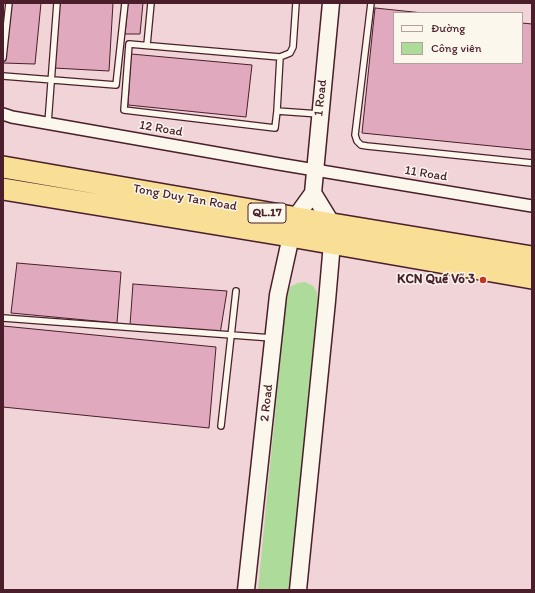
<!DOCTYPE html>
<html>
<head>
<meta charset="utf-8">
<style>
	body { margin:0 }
	#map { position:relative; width:535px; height:593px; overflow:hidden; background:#f6e7e3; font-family:Itim,sans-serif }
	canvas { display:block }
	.frame { position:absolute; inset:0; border:4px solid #4a1f2b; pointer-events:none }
	.legend { position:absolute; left:393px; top:12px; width:130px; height:52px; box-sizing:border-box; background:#fbf7ec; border:1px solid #b4a19f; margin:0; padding:5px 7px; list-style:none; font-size:12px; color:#4a1f2b }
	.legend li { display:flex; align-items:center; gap:8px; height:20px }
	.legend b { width:20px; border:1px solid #b4a19f }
</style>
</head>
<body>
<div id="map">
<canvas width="535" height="593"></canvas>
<div class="frame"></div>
<ul class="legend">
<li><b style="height:5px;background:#fbf7ec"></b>Đường</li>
<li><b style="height:11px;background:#acdb9a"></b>Công viên</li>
</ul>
</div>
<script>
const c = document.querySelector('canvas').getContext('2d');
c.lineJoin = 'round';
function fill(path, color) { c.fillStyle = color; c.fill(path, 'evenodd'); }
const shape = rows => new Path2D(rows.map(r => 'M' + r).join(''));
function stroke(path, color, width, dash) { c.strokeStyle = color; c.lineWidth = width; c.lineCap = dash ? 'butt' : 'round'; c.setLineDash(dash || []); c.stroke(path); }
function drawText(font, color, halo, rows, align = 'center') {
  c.font = font + ' Itim,sans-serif'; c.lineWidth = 3; c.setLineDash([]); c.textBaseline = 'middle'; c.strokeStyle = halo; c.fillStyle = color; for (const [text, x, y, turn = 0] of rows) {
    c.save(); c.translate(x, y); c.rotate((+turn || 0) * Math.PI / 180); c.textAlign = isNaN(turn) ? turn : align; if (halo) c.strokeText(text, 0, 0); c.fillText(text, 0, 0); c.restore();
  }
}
fill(shape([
	[3,3,532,3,532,590,3,590],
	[394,13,522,13,522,63,394,63]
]), '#f0d4d8');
fill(shape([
	[305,282,313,286,317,292,318,300,289,590,258,590,286,301,290,287,298,283]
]), '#acdb9a');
const building = shape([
	[9,3,41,3,35,64,3,63,9,3],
	[58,3,113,3,109,71,54,68,58,3],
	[128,3,143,3,140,34,125,34,128,3],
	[375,8,423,13,394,13,394,63,522,63,522,23,532,24,532,150,362,133,375,8],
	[131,54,252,65,246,117,128,105,131,54],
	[17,263,121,272,117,323,11,313,17,263],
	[133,284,227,291,220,334,130,325,133,284],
	[3,326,216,347,209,428,3,407,3,326]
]);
fill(building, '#e1a9bd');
stroke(building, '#4a1f2b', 1);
const lane = shape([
	[371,3,355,135,357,141,361,145,367,146,532,163],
	[147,45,151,3],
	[280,57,290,53,293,47,296,3],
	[3,58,9,3],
	[3,76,116,85,125,3],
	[277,111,275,128,124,110,129,44,280,57,277,111,319,114],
	[48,123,57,3],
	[3,318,272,338],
	[221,426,236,291]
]);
const street = shape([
	[3,114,12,117,279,164,532,206]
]);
const secondary = shape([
	[313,193,331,3],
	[246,590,278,295,295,218,313,193],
	[298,590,327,301,332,243,332,224,313,193]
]);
const highway = shape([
	[3,167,332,224,532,257],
	[3,189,290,236,532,278]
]);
stroke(lane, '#4a1f2b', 8);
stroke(street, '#4a1f2b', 14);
stroke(secondary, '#4a1f2b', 19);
stroke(highway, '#4a1f2b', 24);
stroke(lane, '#fbf7ec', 5.5);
stroke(street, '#fbf7ec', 11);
stroke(secondary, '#fbf7ec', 16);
stroke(highway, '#f9df96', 21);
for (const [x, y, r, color] of [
	[483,280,4,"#c8321e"]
]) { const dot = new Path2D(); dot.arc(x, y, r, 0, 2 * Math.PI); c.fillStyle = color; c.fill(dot); stroke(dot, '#fbf7ec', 1.5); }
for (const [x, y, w] of [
	[267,213,38]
]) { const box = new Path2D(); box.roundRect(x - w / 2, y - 10, w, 20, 3); c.fillStyle = '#fbf7ec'; c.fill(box); stroke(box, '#4a1f2b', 1); }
drawText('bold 12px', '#4a1f2b', null, [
	["QL.17",267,213]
]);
drawText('13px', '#4a1f2b', '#fbf7ec', [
	["1 Road",321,98,-84],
	["12 Road",161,129,10],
	["11 Road",426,174,9],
	["Tong Duy Tan Road",185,198,10],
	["2 Road",267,403,-84]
]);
drawText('bold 13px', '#4a1f2b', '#fbf7ec', [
	["KCN Quế Võ 3",475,280]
], 'right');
</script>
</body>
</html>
